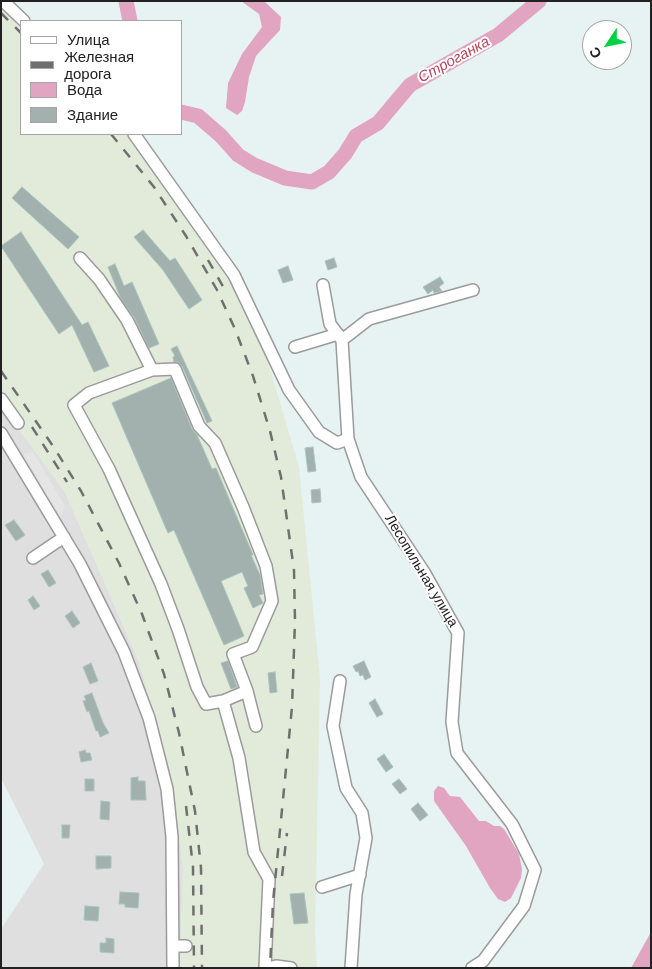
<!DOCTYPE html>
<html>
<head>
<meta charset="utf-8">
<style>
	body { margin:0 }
	#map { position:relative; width:652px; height:969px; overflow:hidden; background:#e7f2f2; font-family:Helvetica,sans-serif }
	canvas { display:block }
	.frame { position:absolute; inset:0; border:2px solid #212121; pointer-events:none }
	.legend { position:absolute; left:20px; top:20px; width:162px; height:115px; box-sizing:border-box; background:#fff; border:1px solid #a6a6a6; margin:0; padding:6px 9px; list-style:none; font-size:15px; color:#212121 }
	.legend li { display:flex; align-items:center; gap:10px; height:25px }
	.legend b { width:25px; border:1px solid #a6a6a6 }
	.north { position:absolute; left:582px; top:20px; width:50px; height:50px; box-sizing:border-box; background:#fff; border:1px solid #a6a6a6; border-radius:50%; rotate:236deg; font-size:14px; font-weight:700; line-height:20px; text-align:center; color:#212121 }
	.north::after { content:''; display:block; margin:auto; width:18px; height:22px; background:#00d243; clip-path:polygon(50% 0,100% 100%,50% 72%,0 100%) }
</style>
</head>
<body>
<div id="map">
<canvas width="652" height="969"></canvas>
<div class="frame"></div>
<ul class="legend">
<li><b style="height:6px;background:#fff"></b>Улица</li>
<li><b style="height:6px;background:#6f6f6f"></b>Железная дорога</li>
<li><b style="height:14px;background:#e2a5c1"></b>Вода</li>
<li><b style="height:14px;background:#a2b1ad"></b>Здание</li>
</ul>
<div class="north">С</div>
</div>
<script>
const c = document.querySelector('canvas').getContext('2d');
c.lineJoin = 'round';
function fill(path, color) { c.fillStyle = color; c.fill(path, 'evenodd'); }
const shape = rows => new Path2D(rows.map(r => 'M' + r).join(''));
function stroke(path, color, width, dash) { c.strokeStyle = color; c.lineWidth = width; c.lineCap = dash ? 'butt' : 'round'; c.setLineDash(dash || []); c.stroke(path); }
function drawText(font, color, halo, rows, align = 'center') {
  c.font = font + ' Helvetica,sans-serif'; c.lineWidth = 4; c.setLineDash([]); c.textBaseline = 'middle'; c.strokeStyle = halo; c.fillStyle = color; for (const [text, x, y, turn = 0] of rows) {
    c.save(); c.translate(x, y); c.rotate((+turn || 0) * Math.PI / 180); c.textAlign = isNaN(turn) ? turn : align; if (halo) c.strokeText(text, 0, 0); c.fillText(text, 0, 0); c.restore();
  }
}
fill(shape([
	[1,405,65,492,139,662,171,774,183,868,180,968,1,968,1,929,44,864,1,778]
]), '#dedfde');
fill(shape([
	[1,1,21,21,21,134,134,134,254,314,299,467,320,678,315,933,317,968,180,968,183,868,171,774,139,662,65,492,1,405]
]), '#e2ebd9');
fill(shape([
	[33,452,65,506,60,516,23,454]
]), '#e5e5e5');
fill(shape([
	[241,1,264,1,281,17,280,30,256,56,249,77,245,102,242,111,237,115,226,108,228,83,242,54,262,27,259,14],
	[438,786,444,788,450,796,460,797,479,821,486,821,494,826,500,826,504,829,519,854,522,869,521,878,511,898,505,902,498,899,490,888,466,846,434,801,434,791],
	[651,932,651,968,631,968]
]), '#e2a5c1');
stroke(shape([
	[126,1,130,21],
	[181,112,198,116,221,136,238,155,254,165,285,178,312,182,329,172,345,154,356,136,378,123,410,85,498,35,539,1]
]), '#e2a5c1', 15);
const building = shape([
	[22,187,79,237,68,249,12,198,22,187],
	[143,230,170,261,175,258,202,300,189,309,163,270,134,237,143,230],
	[21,232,82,325,88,322,109,366,94,372,72,325,59,334,1,246,21,232],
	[334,258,337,267,328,270,325,261,334,258],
	[115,264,124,286,132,282,159,344,149,348,134,317,121,299,108,267,115,264],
	[288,266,293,280,283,283,278,270,288,266],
	[440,277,444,283,439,287,442,291,434,293,433,290,428,294,423,287,440,277],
	[177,346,212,421,207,423,182,366,178,362,174,362,173,357,175,356,171,349,177,346],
	[171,378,192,429,197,435,212,469,216,468,253,555,251,555,260,575,263,594,259,595,263,603,253,608,244,588,248,586,242,572,221,581,244,636,224,645,174,530,168,533,112,403,171,378],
	[313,447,316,471,308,472,305,448,313,447],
	[320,489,321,502,312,503,311,490,320,489],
	[14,520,25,535,16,541,5,525,14,520],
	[48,570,56,583,49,587,41,574,48,570],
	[33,596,40,606,34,610,28,600,33,596],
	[72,611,80,623,73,628,65,616,72,611],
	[228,661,237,687,231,689,221,663,228,661],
	[364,661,371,677,365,680,363,675,360,676,358,671,356,672,353,666,364,661],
	[91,663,98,681,90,684,83,667,91,663],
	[275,672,277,692,270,693,268,673,275,672],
	[92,693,103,723,109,733,100,737,98,731,96,731,89,711,87,712,83,701,86,700,84,696,92,693],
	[375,699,383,714,377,717,369,703,375,699],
	[85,750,86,753,90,753,92,760,81,762,79,752,85,750],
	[384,754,393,767,386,772,377,759,384,754],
	[138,777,138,781,145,781,146,800,131,800,131,778,138,777],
	[85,779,94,779,94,791,85,791,85,779],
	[399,779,407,789,400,794,392,784,399,779],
	[101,801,110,802,109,820,100,819,101,801],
	[418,803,428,815,420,821,411,809,418,803],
	[62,825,70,825,69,838,62,838,62,825],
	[96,856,111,856,111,868,96,869,96,856],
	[120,892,139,893,138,908,125,907,125,904,119,904,120,892],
	[304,893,308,923,294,924,290,894,304,893],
	[85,906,99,907,98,921,84,920,85,906],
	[106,938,114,939,114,953,100,952,100,943,106,943,106,938]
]);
fill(building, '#a2b1ad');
stroke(building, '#a8c5be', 1);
const minor = shape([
	[3,1,24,21],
	[134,134,234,275,289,390,319,432,337,443,348,439],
	[80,258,99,279,127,320,152,370,89,393,74,405,109,469,161,584,178,629,197,687,206,704,223,701,239,758,254,852,269,879,265,968],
	[323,285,330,324,342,340],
	[295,347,338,334],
	[152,370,175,369,199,426,215,443,243,507,266,566,272,601,252,647,233,654,247,691,223,701],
	[1,399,18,423],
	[1,433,80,564,124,652,149,718,167,789,172,837,173,968],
	[33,558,64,537],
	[340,681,333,726,346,788,362,813,366,838,356,894,351,968],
	[247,691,256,726],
	[322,887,360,875],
	[173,946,186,946],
	[268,968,276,966,291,968],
	[472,968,483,961,524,906,535,870,512,824,457,753,452,722,458,633,424,572,361,477,348,439,342,340,369,319,473,290]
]);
stroke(minor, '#9b9b9b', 14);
stroke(minor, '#fff', 11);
stroke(shape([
	[1,13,21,33],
	[111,134,154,187,186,236,217,290,235,329,253,376,270,431,281,477,294,570,295,621,292,707,273,902,270,968],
	[208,260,225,290],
	[1,371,53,446,81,491,119,563,142,614,164,674,179,733,195,811,201,868,202,968],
	[32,427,67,482],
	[186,806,193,867,194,968],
	[282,876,287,833]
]), '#6f6f6f', 2.5, [10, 10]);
drawText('14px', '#212121', '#fff', [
	["Лесопильная улица",421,571,59]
]);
drawText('italic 15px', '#b9455a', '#fff', [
	["Строганка",454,60,-29]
]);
</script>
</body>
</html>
